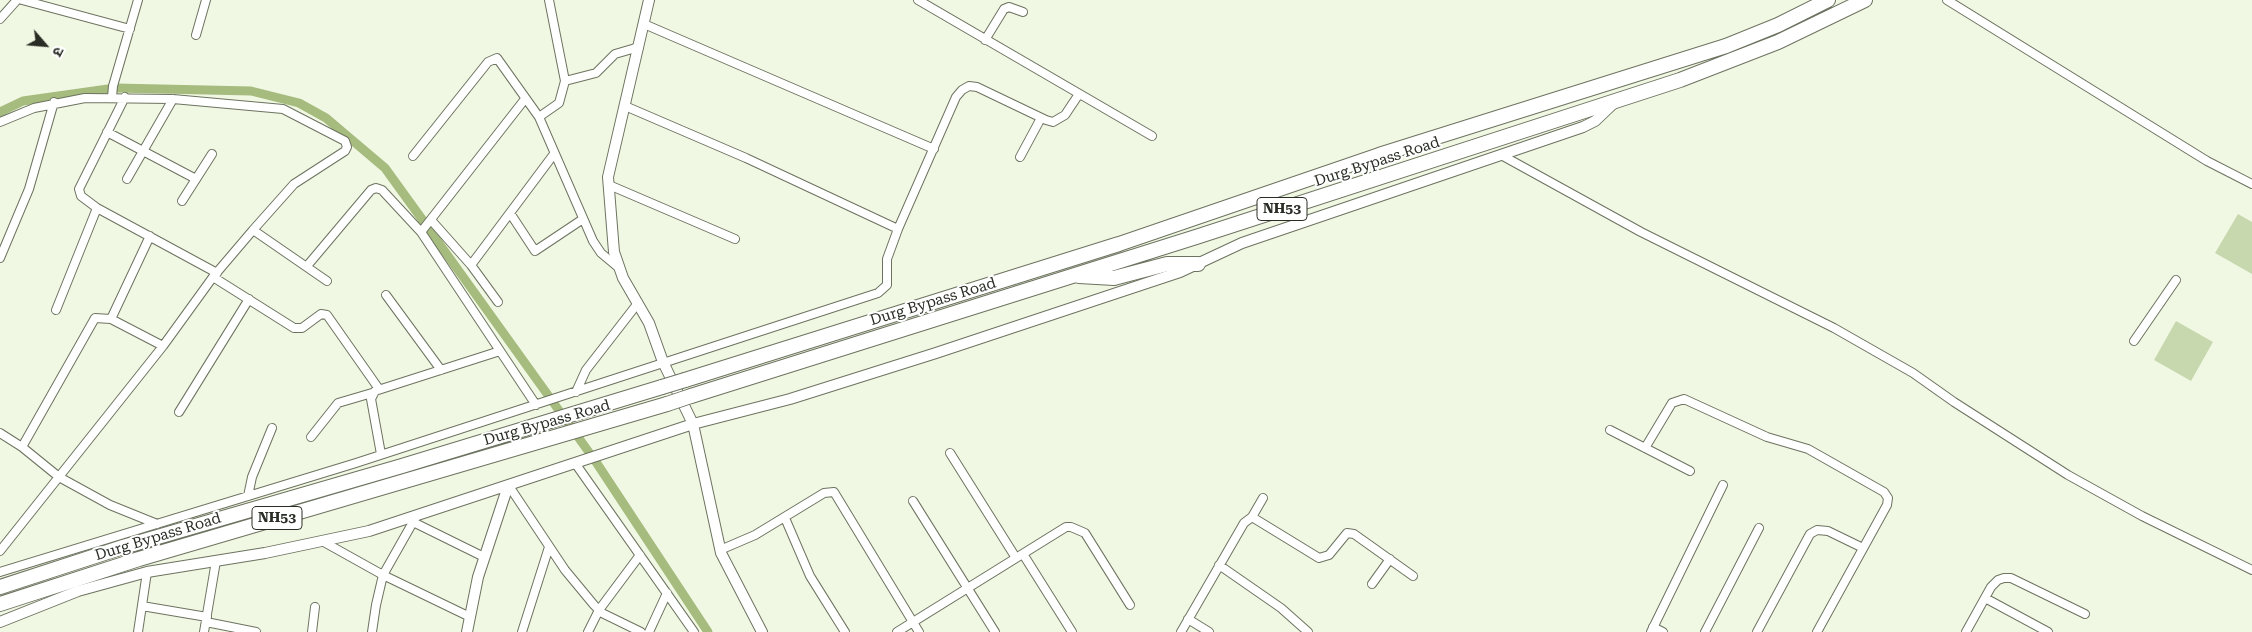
<!DOCTYPE html>
<html>
<head>
<meta charset="utf-8">
<style>
	body { margin:0 }
	#map { position:relative; width:2252px; height:632px; overflow:hidden; background:#f0f8e3; font-family:"Roboto Serif","Noto Sans Devanagari",serif }
	canvas { display:block }
	.north { position:absolute; left:20px; top:20px; width:50px; height:50px; -webkit-text-stroke:4px #fff; paint-order:stroke; rotate:117deg; font-size:14px; font-weight:700; line-height:20px; text-align:center; color:#2a2d25 }
	.north::after { content:''; display:block; margin:auto; width:18px; height:22px; background:#2a2d25; clip-path:polygon(50% 0,100% 100%,50% 72%,0 100%) }
</style>
</head>
<body>
<div id="map">
<canvas width="2252" height="632"></canvas>
<div class="north">उ</div>
</div>
<script>
const c = document.querySelector('canvas').getContext('2d');
c.lineJoin = 'round';
function fill(path, color) { c.fillStyle = color; c.fill(path, 'evenodd'); }
const shape = rows => new Path2D(rows.map(r => 'M' + r).join(''));
function stroke(path, color, width, dash) { c.strokeStyle = color; c.lineWidth = width; c.lineCap = dash ? 'butt' : 'round'; c.setLineDash(dash || []); c.stroke(path); }
function drawText(font, color, halo, rows, align = 'center') {
  c.font = font + ' "Roboto Serif",serif'; c.lineWidth = 4; c.setLineDash([]); c.textBaseline = 'middle'; c.strokeStyle = halo; c.fillStyle = color; for (const [text, x, y, turn = 0] of rows) {
    c.save(); c.translate(x, y); c.rotate((+turn || 0) * Math.PI / 180); c.textAlign = isNaN(turn) ? turn : align; if (halo) c.strokeText(text, 0, 0); c.fillText(text, 0, 0); c.restore();
  }
}
fill(shape([
	[2238,214,2252,222,2252,274,2215,253],
	[2176,321,2213,342,2191,381,2154,360]
]), '#c8d8ae');
stroke(shape([
	[116,88,251,91,299,103,326,118,385,168,424,222],
	[0,112,23,101,108,89],
	[428,228,596,462,708,632]
]), '#a6bb7e', 9);
const street = shape([
	[22,0,130,29],
	[918,0,1152,136],
	[1947,0,2207,161,2252,184],
	[0,19,17,0],
	[644,24,934,149],
	[196,35,206,0],
	[985,40,1004,9,1009,7,1023,12],
	[565,81,596,73,615,54,639,47],
	[112,97,113,86,138,0],
	[125,97,79,189,81,196,97,208,217,273],
	[625,106,746,158,898,229],
	[539,117,559,103,565,81,549,0],
	[0,122,34,108,85,98,173,99,283,109,345,141,347,147,345,151,294,184,253,230,213,277,163,346,0,551],
	[107,132,196,179],
	[413,156,488,62,497,58,539,117,593,241,601,253,619,268],
	[1503,156,1641,232,1834,328,1913,373,1954,402,2068,475,2142,516,2252,570],
	[1020,157,1041,118],
	[127,179,173,99],
	[609,185,735,239],
	[182,201,212,154],
	[510,213,535,251,583,219],
	[431,220,471,265,498,302],
	[253,230,327,281],
	[421,232,525,99],
	[0,258,29,189,54,102],
	[471,265,554,154],
	[307,266,371,190,376,188,382,190,421,232,536,405],
	[213,277,294,328,302,328,321,314,327,315,379,389],
	[386,295,441,370],
	[56,310,97,208],
	[111,319,150,236],
	[2134,341,2176,280],
	[576,392,586,370,638,303],
	[179,412,249,299],
	[1610,430,1690,471],
	[0,433,22,447,59,477,110,505,157,524],
	[311,437,338,403,372,393],
	[22,447,95,318,111,319,163,346],
	[1645,448,1672,403,1684,399,1767,437,1808,449,1884,492,1888,498,1887,505,1817,632],
	[950,453,1016,558],
	[381,454,371,399,375,391,500,351],
	[575,463,694,632],
	[509,486,565,570,594,605,602,613,641,632],
	[248,496,252,477,272,428],
	[913,501,995,632],
	[1252,517,1263,498],
	[785,518,810,576,845,632],
	[413,522,484,557],
	[322,541,383,575,470,617],
	[720,550,755,535,824,493,834,492,919,632],
	[1023,554,1072,632],
	[1219,565,1281,608,1308,632],
	[0,572,356,463,878,293,887,285,887,259,898,229,956,97,962,90,969,86,977,87,1046,120,1053,122,1065,115,1079,94],
	[1372,584,1390,559],
	[1985,598,2048,632],
	[142,606,207,617],
	[1188,619,1209,632],
	[206,622,256,632],
	[1653,627,1663,632],
	[138,632,147,572],
	[204,632,216,561],
	[312,632,315,607],
	[372,632,376,605,383,575,417,515],
	[522,632,549,547],
	[588,632,599,610,640,555],
	[649,632,667,593],
	[897,632,1066,527,1071,527,1085,533,1130,605],
	[1181,632,1244,523,1252,517,1319,558,1329,555,1347,533,1354,534,1413,576],
	[1651,632,1723,485],
	[1705,632,1759,528],
	[1757,632,1810,534,1817,530,1828,531,1863,548],
	[1966,632,1991,587,1998,580,2004,578,2011,578,2085,614]
]);
const secondary = shape([
	[649,0,608,177,614,252,623,278,649,323,663,362,693,424,721,553,762,632],
	[0,622,78,591,147,572,265,553,369,531,693,424,790,399,936,353,1180,272,1242,243,1583,127,1595,121,1615,102],
	[467,632,478,577,508,486]
]);
const highway = shape([
	[1079,276,1114,278,1167,264,1198,264],
	[685,380,1119,244,1379,155,1726,46,1778,25,1828,0],
	[691,396,1196,237,1680,80,1778,42,1865,0],
	[0,587,123,547,402,466,662,387],
	[0,604,139,559,667,404]
]);
stroke(street, '#6c7360', 10);
stroke(secondary, '#6c7360', 12);
stroke(highway, '#6c7360', 16);
stroke(street, '#fff', 8);
stroke(secondary, '#fff', 10);
stroke(highway, '#fff', 14);
const highwayBridge = shape([
	[662,387,685,380],
	[667,404,691,396]
]);
stroke(highwayBridge, '#6c7360', 16, []);
stroke(highwayBridge, '#fff', 14);
for (const [x, y, w] of [
	[1282,209,50],
	[277,518,50]
]) { const box = new Path2D(); box.roundRect(x - w / 2, y - 11.5, w, 23, 4); c.fillStyle = '#fff'; c.fill(box); stroke(box, '#2a2d25', 1); }
drawText('bold 14px', '#2a2d25', null, [
	["NH53",1282,209],
	["NH53",277,518]
]);
drawText('15px', '#2a2d25', '#fff', [
	["Durg Bypass Road",1377,162,-18],
	["Durg Bypass Road",933,302,-17],
	["Durg Bypass Road",547,423,-16],
	["Durg Bypass Road",158,537,-17]
]);
</script>
</body>
</html>
